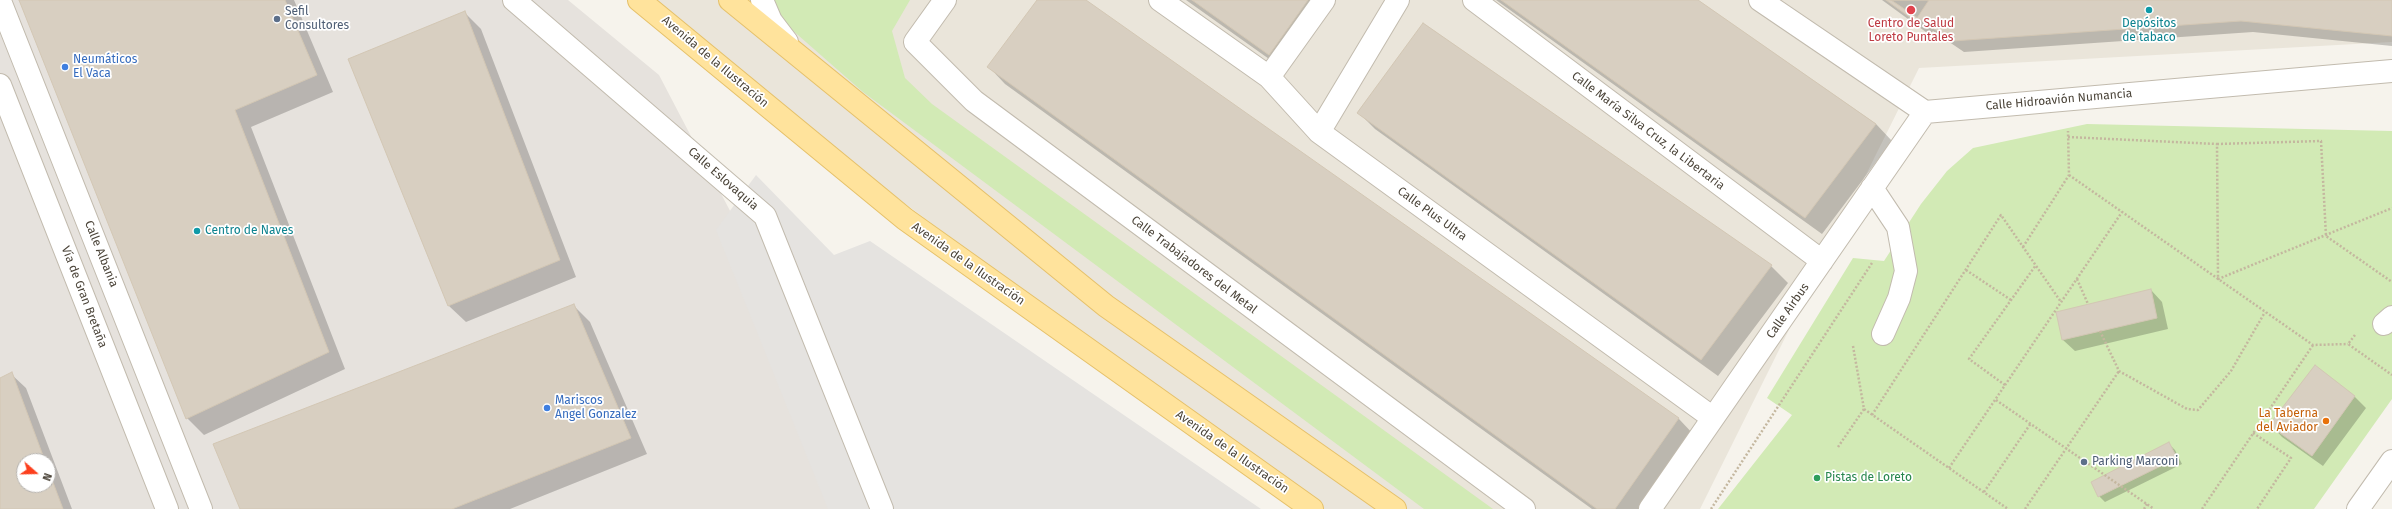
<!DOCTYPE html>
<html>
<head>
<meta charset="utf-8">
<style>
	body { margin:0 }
	#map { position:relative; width:2392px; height:509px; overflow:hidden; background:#f6f3ec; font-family:"Fira Sans",sans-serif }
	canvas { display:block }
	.north { position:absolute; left:16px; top:453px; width:40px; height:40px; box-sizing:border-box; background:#fff; border:1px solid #b7b4b0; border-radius:50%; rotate:110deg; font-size:11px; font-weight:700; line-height:16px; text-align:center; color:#4b4439 }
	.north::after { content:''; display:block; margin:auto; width:14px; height:18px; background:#fc3f1d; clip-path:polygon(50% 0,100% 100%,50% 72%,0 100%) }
</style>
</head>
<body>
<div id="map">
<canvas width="2392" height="509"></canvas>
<div class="north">N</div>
</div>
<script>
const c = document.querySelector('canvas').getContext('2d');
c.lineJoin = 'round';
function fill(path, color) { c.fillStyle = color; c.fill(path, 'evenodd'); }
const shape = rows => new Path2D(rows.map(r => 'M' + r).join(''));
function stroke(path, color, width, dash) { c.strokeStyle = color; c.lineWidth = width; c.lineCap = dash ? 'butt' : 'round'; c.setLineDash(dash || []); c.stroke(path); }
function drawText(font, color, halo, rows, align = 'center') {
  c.font = font + ' "Fira Sans",sans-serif'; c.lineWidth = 3.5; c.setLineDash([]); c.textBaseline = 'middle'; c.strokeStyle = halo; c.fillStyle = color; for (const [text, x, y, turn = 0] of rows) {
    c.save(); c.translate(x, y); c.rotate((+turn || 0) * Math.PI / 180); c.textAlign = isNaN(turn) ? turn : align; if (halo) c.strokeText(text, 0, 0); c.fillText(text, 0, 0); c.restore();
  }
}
fill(shape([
	[631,0,2392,0,2392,42,1919,68,1700,509,1316,509]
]), '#eae5da');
fill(shape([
	[0,0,568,0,659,75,739,228,854,509,0,509],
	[24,461,48,461,48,485,24,485]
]), '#e6e2dd');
fill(shape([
	[758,0,910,0,892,31,905,78,932,104,1493,509,1424,509,863,92],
	[2087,124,2392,131,2392,399,2314,509,1718,509,1792,415,1767,398,1853,258,1884,261,1921,204,1947,171,1973,148]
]), '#d2eab5');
fill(shape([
	[756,175,834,255,870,241,1261,509,828,509,716,230]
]), '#e5e3e0');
fill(shape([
	[20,0,294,0,333,92,251,127,345,369,204,435,187,418],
	[1039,0,1084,0,1679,419,1695,436,1643,509,1592,509,1005,84,989,67],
	[1186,0,1336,0,1286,71],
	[1496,0,1697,0,1876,124,1892,141,1822,234],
	[1882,0,2392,0,2392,46,2253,32,1964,52,1933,31,1930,35],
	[464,12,481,29,576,277,466,322,449,306,350,59],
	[1424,24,1771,266,1788,283,1718,376,1375,129,1358,112],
	[2151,290,2162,302,2168,329,2075,351,2063,340,2057,313],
	[573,305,590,322,647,454,510,509,241,509],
	[11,374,26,388,72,509,0,509,0,379],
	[24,461,48,461,48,485,24,485],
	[2354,396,2366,408,2323,466,2282,437,2271,425],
	[2169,444,2175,450,2182,464,2105,502,2099,496]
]), '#0003');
const building = shape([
	[19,0,285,0,317,75,235,110,329,352,186,419,19,0],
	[1037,0,1086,0,1679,418,1615,509,1597,509,987,67,1037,0],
	[1192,0,1308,0,1269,55,1192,0],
	[1501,0,1698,0,1876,124,1805,218,1501,0],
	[1886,0,1929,0,1915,21,1886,0],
	[1891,0,2392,0,2392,36,2241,21,1952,41,1891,0],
	[465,11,560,260,448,306,348,59,465,11],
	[1423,23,1772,265,1701,360,1357,113,1423,23],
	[2151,289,2157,318,2062,340,2056,312,2151,289],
	[574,304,631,438,452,509,240,509,213,444,574,304],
	[2315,365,2355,396,2312,456,2269,425,2315,365],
	[12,372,45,461,24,461,24,485,48,485,48,469,63,509,0,509,0,378,12,372],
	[2169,442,2177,458,2098,497,2091,482,2169,442]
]);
fill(building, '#d8cfc1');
stroke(building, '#d3c7b4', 1);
const minor = shape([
	[514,0,765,216,882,509],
	[762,0,771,21,787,42],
	[945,0,915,42,974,101,1524,509],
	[1160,0,1269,77,1319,132,1713,418],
	[1474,0,1822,261],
	[1760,0,1925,112,2392,71],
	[0,1,201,509],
	[1269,77,1324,0],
	[0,85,167,509],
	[1319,132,1398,0],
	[1872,188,1898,227,1906,271,1899,298,1883,334],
	[2384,324,2392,317],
	[1650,509,1925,112],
	[2358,509,2392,461]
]);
const major = shape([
	[639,0,905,219,1312,509],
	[730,0,1106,306,1395,509]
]);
stroke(minor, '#c2bbae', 24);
stroke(major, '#e6c16a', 24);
stroke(shape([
	[2068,137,2217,144,2218,279,2392,208],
	[2217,144,2321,141,2326,236,2392,282],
	[2069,175,2313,345,2348,344],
	[2023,247,2069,175,2068,131],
	[1966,270,2011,300],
	[2077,279,2088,304],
	[2100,331,2119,371,2187,409,2198,410,2231,371,2265,312],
	[2355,335,2348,344,2392,375],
	[1853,346,1864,409,2008,509],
	[2005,385,1969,359,2036,265],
	[1996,400,2154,509],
	[1872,415,2001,215,2061,302],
	[2253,433,2291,458,2257,509],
	[1838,447,1864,409],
	[1949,468,2122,212],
	[1984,492,2031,423],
	[1711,509,1872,263],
	[2025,509,2119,371],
	[2144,509,2147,504],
	[2202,509,2313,345]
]), '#c4b79f', 2.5, [2, 2]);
stroke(minor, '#fff', 22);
stroke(major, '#ffe39c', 22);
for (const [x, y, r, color] of [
	[1911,10,5,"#e0444e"],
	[2149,10,4,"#0f9aa8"],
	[277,19,4,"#5c6f8a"],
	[65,67,4,"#3f7fe0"],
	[197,231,4,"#0f9aa8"],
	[547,408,4,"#3f7fe0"],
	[2326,421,4,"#e8710a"],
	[2084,462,4,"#5c6f8a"],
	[1817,478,4,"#2e9e5b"]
]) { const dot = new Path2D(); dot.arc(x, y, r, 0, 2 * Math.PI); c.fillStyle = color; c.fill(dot); stroke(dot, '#fff', 1.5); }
drawText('12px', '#4e5e75', '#fff', [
	["Sefil",285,12],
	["Consultores",285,26],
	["Parking Marconi",2092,462]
], 'left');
drawText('12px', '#be3a42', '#fff', [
	["Centro de Salud",1911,24],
	["Loreto Puntales",1911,38]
]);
drawText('12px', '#0d838f', '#fff', [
	["Depósitos",2149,24],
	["de tabaco",2149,38],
	["Centro de Naves",205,231,"left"]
]);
drawText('12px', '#366cbe', '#fff', [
	["Neumáticos",73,60],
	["El Vaca",73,74],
	["Mariscos",555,401],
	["Angel Gonzalez",555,415]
], 'left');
drawText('12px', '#4b4439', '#fff', [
	["Avenida de la Ilustración",715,62,40],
	["Calle Hidroavión Numancia",2059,100,-5],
	["Calle María Silva Cruz, la Libertaria",1648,131,37],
	["Calle Eslovaquia",723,179,41],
	["Calle Plus Ultra",1432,214,36],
	["Calle Albania",101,254,68],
	["Avenida de la Ilustración",968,264,35],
	["Calle Trabajadores del Metal",1194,265,37],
	["Vía de Gran Bretaña",84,297,69],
	["Calle Airbus",1788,311,-55],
	["Avenida de la Ilustración",1232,452,35]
]);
drawText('12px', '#c56008', '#fff', [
	["La Taberna",2318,414],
	["del Aviador",2318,428]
], 'right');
drawText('12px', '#27864d', '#fff', [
	["Pistas de Loreto",1825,478]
], 'left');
</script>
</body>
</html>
